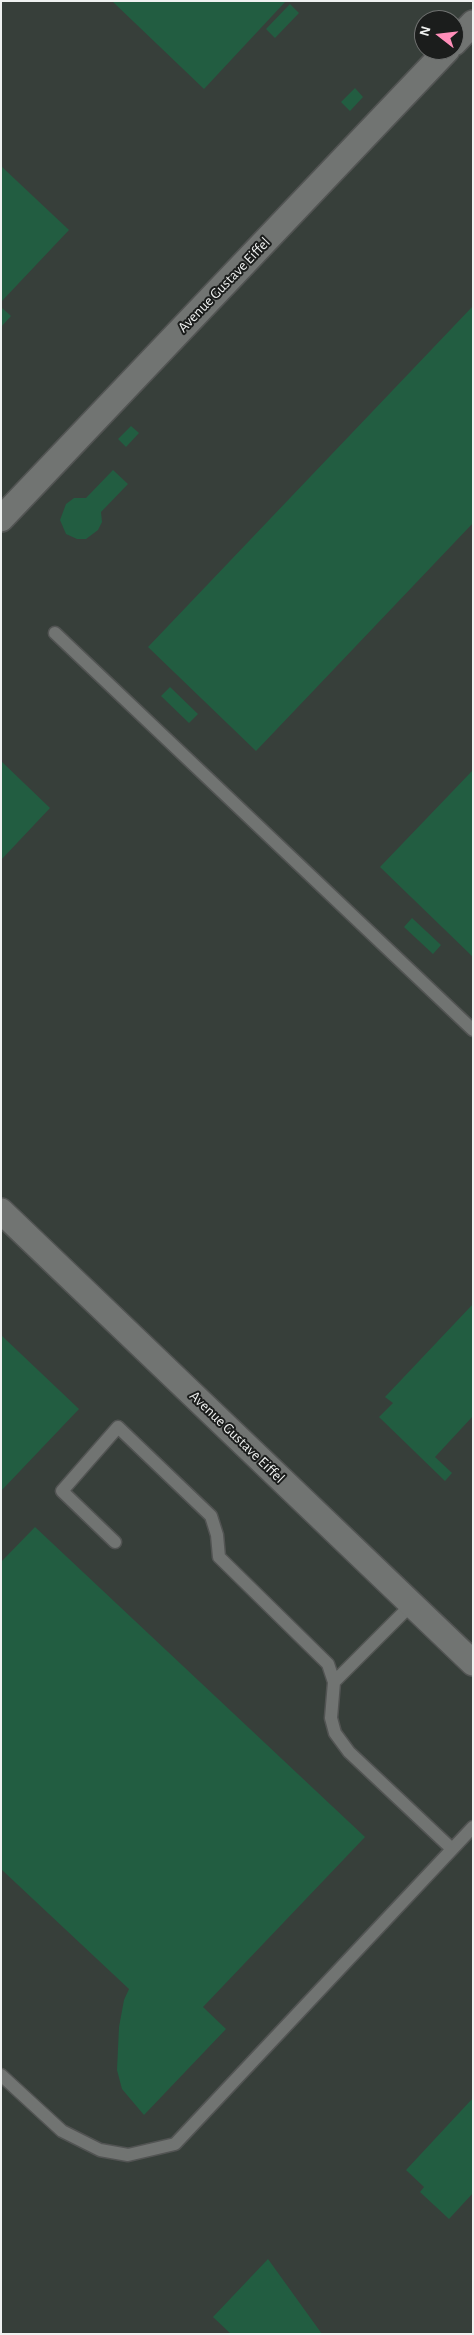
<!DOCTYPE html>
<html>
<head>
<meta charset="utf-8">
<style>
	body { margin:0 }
	#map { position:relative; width:474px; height:2335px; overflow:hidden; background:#333534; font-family:"Alegreya Sans",sans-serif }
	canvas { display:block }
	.frame { position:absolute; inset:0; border:2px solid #eff1f0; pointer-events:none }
	.north { position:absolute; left:414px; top:10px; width:50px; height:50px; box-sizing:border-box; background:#1b1d1c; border:1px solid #707271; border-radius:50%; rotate:286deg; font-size:14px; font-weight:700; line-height:20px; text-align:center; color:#eff1f0 }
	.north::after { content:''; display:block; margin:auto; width:18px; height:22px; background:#ff8eb9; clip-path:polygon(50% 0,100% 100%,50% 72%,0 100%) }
</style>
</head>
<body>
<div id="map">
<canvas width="474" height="2335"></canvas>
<div class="frame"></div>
<div class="north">N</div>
</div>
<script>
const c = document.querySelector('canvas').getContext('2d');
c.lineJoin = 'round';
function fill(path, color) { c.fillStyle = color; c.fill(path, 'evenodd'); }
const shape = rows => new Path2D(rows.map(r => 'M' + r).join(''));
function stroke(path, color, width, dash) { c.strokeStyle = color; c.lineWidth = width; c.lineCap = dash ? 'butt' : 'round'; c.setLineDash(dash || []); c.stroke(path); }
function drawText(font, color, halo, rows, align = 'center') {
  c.font = font + ' "Alegreya Sans",sans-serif'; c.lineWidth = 4; c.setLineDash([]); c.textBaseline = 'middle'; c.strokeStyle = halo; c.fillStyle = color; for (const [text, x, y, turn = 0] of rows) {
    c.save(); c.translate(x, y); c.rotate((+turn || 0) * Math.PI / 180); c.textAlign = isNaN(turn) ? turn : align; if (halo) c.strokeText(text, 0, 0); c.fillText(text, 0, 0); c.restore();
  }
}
fill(shape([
	[1,1,473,1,473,2334,1,2334],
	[424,20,454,20,454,50,424,50]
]), '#373f3a');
fill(shape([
	[112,1,286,1,204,89],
	[290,4,299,13,275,38,266,29],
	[355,88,363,97,350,111,341,102],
	[1,166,69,230,1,302],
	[473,306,473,523,256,751,148,647],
	[2,308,11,316,1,327,1,309],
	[131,426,139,433,126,447,118,439],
	[113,470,128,484,101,512,102,522,98,530,86,539,77,539,66,534,60,520,66,504,74,498,86,498],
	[170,687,198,714,189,723,161,696],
	[1,761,50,808,1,860],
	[473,770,473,957,380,867],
	[412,918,441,945,433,954,404,927],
	[473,1304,473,1416,435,1457,452,1473,445,1481,379,1417,393,1403,385,1397],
	[1,1335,79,1409,1,1491],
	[35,1527,365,1837,203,2007,226,2029,144,2115,122,2089,117,2070,119,2027,124,2000,129,1989,1,1869,1,1562],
	[473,2098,473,2193,449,2219,420,2192,424,2187,406,2170],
	[268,2259,322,2334,231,2334,213,2317]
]), '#225d41');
const lane = shape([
	[55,633,473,1030],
	[115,1542,62,1491,118,1427,211,1516,217,1535,219,1557,328,1664,334,1682,331,1718,335,1733,349,1752,452,1849],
	[334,1682,412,1604],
	[1,2075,62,2131,100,2150,128,2155,175,2144,473,1827]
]);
const street = shape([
	[454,43,473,23],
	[1,519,447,50],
	[1,1211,473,1663]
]);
stroke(lane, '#525453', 15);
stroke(street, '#525453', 28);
stroke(lane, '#717472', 12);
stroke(street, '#717472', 25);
drawText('15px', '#eff1f0', '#1b1d1c', [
	["Avenue Gustave Eiffel",224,285,-46],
	["Avenue Gustave Eiffel",237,1437,44]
]);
</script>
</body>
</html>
